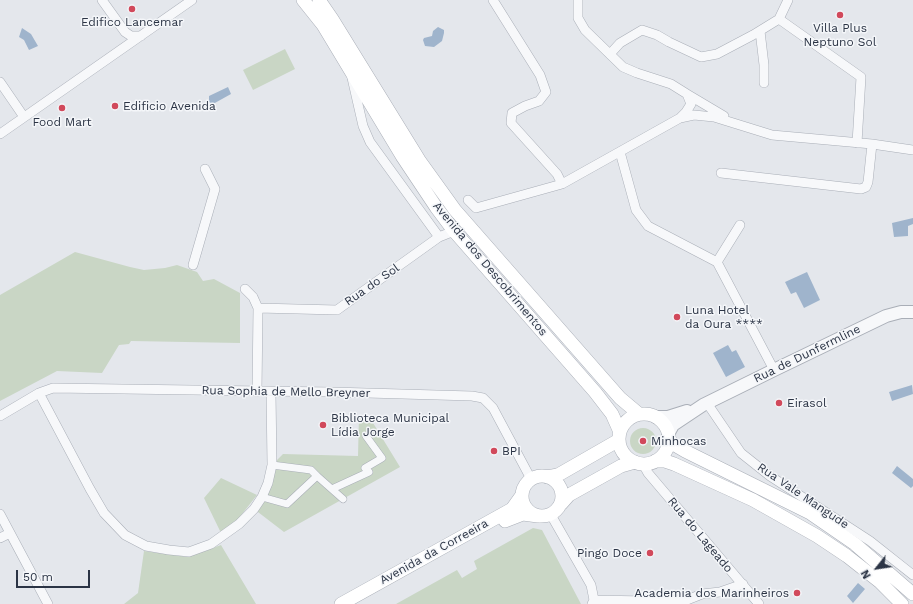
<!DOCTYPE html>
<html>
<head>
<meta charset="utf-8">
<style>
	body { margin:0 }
	#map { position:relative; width:913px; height:604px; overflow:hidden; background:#e4e7ec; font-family:"Work Sans",sans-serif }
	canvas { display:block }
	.north { position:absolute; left:857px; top:548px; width:40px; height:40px; -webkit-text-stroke:3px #f4f6f9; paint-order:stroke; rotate:240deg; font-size:11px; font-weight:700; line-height:16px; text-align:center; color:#2b3445 }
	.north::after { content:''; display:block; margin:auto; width:14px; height:18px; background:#2b3445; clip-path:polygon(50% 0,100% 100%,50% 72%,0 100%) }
	.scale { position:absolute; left:16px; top:570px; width:74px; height:18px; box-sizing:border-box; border:2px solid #2b3445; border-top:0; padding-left:5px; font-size:12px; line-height:14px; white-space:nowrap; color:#2b3445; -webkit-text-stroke:3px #f4f6f9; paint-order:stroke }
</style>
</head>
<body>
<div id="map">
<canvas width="913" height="604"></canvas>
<div class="north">N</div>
<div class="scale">50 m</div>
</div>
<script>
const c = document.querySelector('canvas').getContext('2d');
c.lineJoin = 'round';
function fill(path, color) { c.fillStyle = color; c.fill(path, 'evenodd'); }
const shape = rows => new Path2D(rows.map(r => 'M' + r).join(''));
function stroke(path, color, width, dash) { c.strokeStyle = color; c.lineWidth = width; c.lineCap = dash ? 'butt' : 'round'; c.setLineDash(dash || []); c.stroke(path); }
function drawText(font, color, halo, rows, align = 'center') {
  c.font = font + ' "Work Sans",sans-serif'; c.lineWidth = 3; c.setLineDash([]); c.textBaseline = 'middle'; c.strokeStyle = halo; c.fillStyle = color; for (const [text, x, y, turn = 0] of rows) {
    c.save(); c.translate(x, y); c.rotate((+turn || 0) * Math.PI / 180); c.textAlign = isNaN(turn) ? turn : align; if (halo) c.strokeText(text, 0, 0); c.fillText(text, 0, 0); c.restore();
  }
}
fill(shape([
	[285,49,295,69,253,90,243,70],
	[75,252,130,267,144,270,165,268,177,265,197,272,203,281,214,279,240,293,240,343,131,341,129,344,119,345,102,373,57,371,0,401,0,295],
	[359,415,370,418,400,467,284,532,254,509,272,465,283,454,358,456],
	'630 441a13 13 0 1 1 26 0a13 13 0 1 1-26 0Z',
	[221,478,257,495,235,523,221,533,204,498],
	[533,528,542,530,581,604,396,604,457,570,462,578,477,569,474,561],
	[221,545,256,604,124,604,138,593,144,551,188,557]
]), '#c9d6c5');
fill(shape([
	[438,27,444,30,444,33,442,41,434,47,425,46,423,40,424,38,432,36,433,31],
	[22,28,31,34,38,46,29,50,24,40,19,37],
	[228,87,231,94,213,104,209,102,209,96],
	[913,218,913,224,908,226,908,236,894,237,892,223],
	[807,272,820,300,804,308,796,292,791,294,785,282],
	[728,345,732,352,736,350,745,367,726,377,713,353],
	[912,385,913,394,892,401,889,392],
	[897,466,913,479,913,486,911,488,892,473],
	[858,583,865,589,853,603,847,596]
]), '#9fb4cc');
const pedestrian = shape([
	[272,465,311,470,317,476],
	[332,489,369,472,365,468,382,458,366,436],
	[262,497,287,504,317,476,343,499]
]);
const minor = shape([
	[102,0,125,32,131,36,141,36],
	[493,0,540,75,546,92,539,101,525,106,512,113,511,123,557,174,562,184],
	[578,0,578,18,585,30,623,67,637,73,671,84,687,94,691,104,686,112,680,118],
	[779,19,861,77,857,143],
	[760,31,764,65,764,83],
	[610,54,620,43,642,30,657,35,669,42,701,57,717,54,753,35,779,19,788,0],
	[352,78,363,126,370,142,439,237],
	[0,82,24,117],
	[687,94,724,116],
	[0,134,192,0],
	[620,152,636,210,648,226,717,262,774,370],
	[721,173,861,189,866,187,868,182,872,144],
	[468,200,476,208,562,184,680,118,694,115,714,117,772,135,872,144,913,150],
	[717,262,740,225],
	[193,265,215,189,205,169],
	[245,289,253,297,258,308,257,392],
	[258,308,337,310,439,237,454,231],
	[39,393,90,489,104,513,125,535,146,546,169,550,189,552,211,544,239,524,254,509,262,497,268,483,272,465,271,392],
	[707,403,741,453,770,476,870,541,913,575],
	[0,416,39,393,53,388,332,392,472,396,483,398,493,408,531,479],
	[643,464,648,473,759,604],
	[0,514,48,604],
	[551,515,591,585,594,600,592,604],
	[0,538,10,533],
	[594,600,646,601,687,600,702,594,720,592,743,584]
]);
const tertiary = shape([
	[656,417,668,417,687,411],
	[668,434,673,425,703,405,774,370,886,316,901,312,913,312]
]);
const secondary = shape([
	[303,0,323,25,402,156,436,207,454,231,482,263,595,392,612,414,620,432],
	[319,0,332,19,419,160,455,210,620,398,639,414],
	'619 439a25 25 0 1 1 50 0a25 25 0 1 1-50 0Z',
	[669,439,673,444,685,451,810,513,855,544,913,594],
	[655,461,665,461,674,464,753,500,817,536,847,556,880,582,902,604],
	'522 496a20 20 0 1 1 40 0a20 20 0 1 1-40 0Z',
	[547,477,558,475,619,440],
	[561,504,569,495,621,466,635,462],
	[505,521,523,514,538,516],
	[341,604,512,509,522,495]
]);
stroke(pedestrian, '#a9aeb7', 8);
stroke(minor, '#a9aeb7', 10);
stroke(tertiary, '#a9aeb7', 14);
stroke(secondary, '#a9aeb7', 14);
stroke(pedestrian, '#f7f8fa', 7);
stroke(minor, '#f7f8fa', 9);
stroke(tertiary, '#f7f8fa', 12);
stroke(secondary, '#fff', 13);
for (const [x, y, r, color] of [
	[132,9,4,"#d1495b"],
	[840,15,4,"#d1495b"],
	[115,106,4,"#d1495b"],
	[62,108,4,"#d1495b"],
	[677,317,4,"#d1495b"],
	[779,403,4,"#d1495b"],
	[323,425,4,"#d1495b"],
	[643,441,4,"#d1495b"],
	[494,451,4,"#d1495b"],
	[650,553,4,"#d1495b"],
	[797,593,4,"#d1495b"]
]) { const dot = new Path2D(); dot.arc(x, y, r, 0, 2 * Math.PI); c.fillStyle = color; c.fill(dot); stroke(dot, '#f4f6f9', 1.5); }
drawText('12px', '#2b3445', '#f4f6f9', [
	["Edifico Lancemar",132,22,"center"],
	["Villa Plus",840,28,"center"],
	["Neptuno Sol",840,42,"center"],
	["Edificio Avenida",123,106],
	["Food Mart",62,122,"center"],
	["Luna Hotel",685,310],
	["da Oura ****",685,324],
	["Eirasol",787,403],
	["Biblioteca Municipal",331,418],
	["Lídia Jorge",331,432],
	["Minhocas",651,441],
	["BPI",502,451],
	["Pingo Doce",642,553,"right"],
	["Academia dos Marinheiros",789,593,"right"]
], 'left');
drawText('12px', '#2b3445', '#f4f6f9', [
	["Avenida dos Descobrimentos",490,269,50],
	["Rua do Sol",372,285,-35],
	["Rua de Dunfermline",807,354,-26],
	["Rua Sophia de Mello Breyner",286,392,1],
	["Rua Vale Mangude",803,496,34],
	["Rua do Lageado",700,535,50],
	["Avenida da Correeira",434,552,-29]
]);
</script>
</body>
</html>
